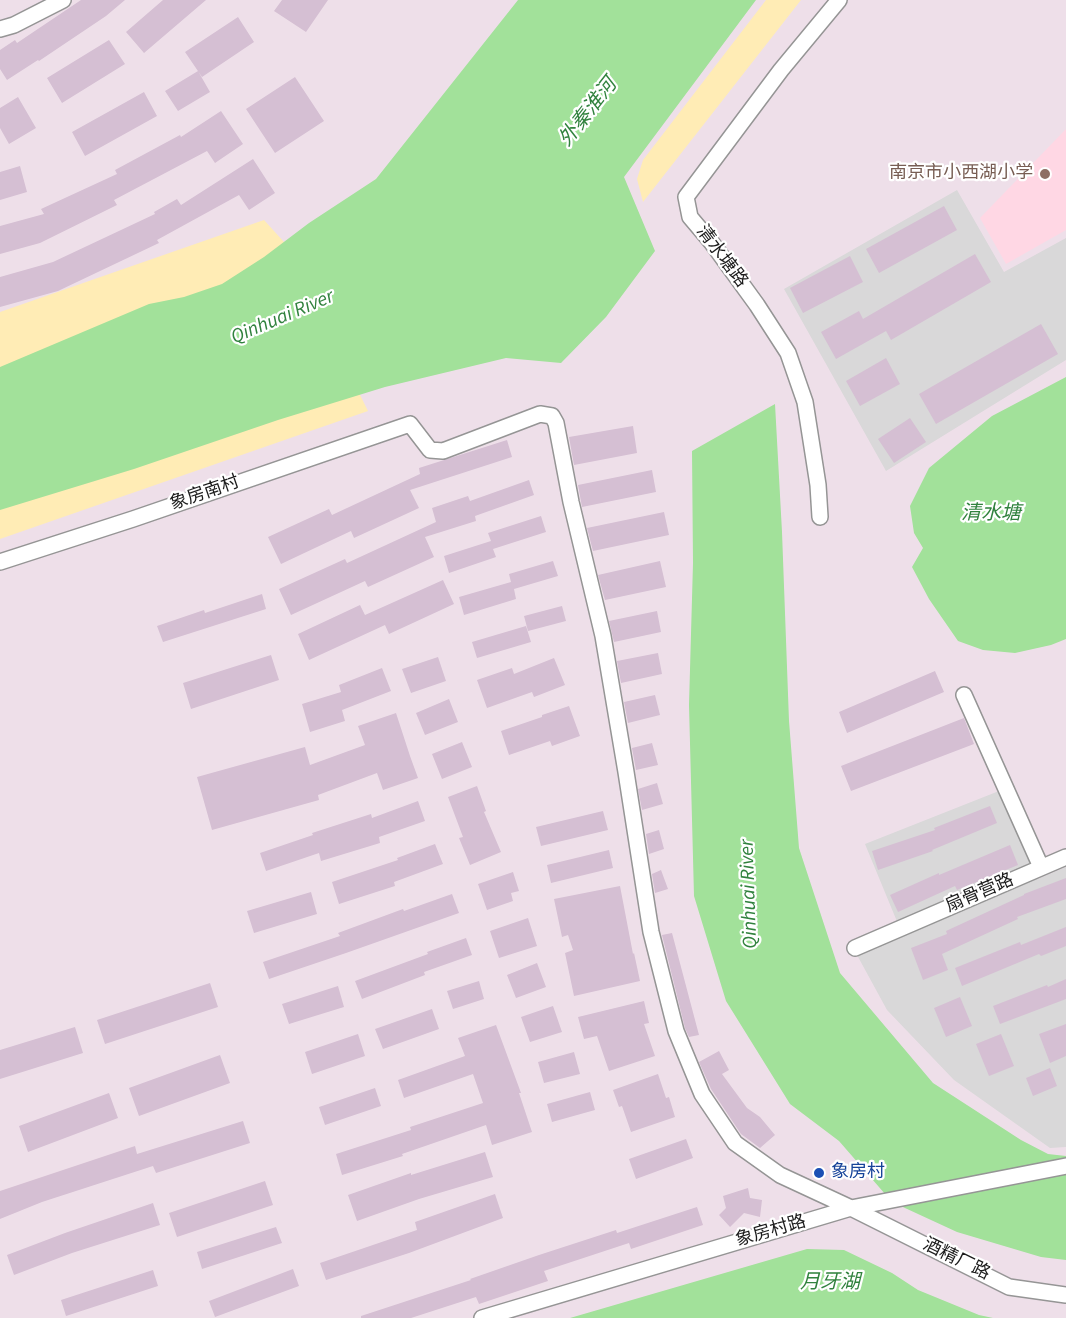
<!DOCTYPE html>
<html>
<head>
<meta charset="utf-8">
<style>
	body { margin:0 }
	canvas { display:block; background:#eedfe9 }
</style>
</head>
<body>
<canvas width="1066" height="1318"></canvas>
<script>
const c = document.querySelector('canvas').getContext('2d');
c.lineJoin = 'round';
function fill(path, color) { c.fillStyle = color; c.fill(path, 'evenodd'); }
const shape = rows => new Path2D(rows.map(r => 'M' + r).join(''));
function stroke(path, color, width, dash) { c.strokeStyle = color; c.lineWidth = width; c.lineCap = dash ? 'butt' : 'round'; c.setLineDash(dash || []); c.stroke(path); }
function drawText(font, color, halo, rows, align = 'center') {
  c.font = font + ' "Source Sans 3","Noto Sans SC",sans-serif'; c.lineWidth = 4.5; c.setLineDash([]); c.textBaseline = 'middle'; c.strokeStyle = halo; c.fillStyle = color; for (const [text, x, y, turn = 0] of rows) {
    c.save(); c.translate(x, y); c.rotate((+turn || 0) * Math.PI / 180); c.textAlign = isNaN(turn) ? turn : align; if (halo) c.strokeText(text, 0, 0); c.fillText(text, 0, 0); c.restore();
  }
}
fill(shape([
	[957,190,1004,272,1066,238,1066,360,886,471,784,289],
	[999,791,1038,879,1066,867,1066,1147,1050,1148,954,1080,887,1010,857,955,903,936,865,844]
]), '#d9d8d9');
fill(shape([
	[1066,129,1066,230,1006,264,980,218]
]), '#ffd7e4');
fill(shape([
	[766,0,801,0,643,202,637,179,643,160],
	[264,220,284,242,368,411,0,539,0,312]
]), '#ffecb5');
fill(shape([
	[518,0,756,0,624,177,655,251,606,317,561,363,506,358,385,387,278,420,134,469,0,510,0,367,149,304,184,297,222,284,264,257,309,223,376,179],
	[1066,377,1066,639,1051,645,1015,653,983,650,958,641,929,599,912,567,923,548,914,533,910,506,929,468,992,416],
	[775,404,782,532,789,721,799,848,840,973,933,1083,1021,1140,1048,1154,1066,1156,1066,1260,1041,1257,957,1232,892,1202,839,1141,790,1104,726,1001,694,896,689,705,693,563,692,451],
	[807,1249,844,1250,892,1273,918,1290,979,1315,993,1318,570,1318]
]), '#a2e19a');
fill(shape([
	[81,0,125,0,106,16,39,61,38,60,7,80,0,69,0,50,15,40,17,43],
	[163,0,206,0,144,53,126,32],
	[282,0,328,0,306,32,274,11],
	[238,17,254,42,202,77,185,52],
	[109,40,125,64,62,103,47,78],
	[198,71,210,92,178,111,165,91],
	[295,77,324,121,275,153,246,109],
	[144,92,157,116,85,156,72,132],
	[18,97,36,128,9,144,0,128,0,108],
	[221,111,243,144,215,163,207,151,114,200,117,205,40,243,0,254,0,226,44,214,41,209,117,174,115,170,180,135,181,137],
	[253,159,275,193,249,210,239,195,157,240,159,243,58,291,0,307,0,277,53,262,155,214,154,212,177,199,181,205],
	[20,166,27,192,0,200,0,172],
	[944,206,957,230,879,273,866,249],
	[975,254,991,282,891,340,886,331,836,359,821,332,859,311,863,319],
	[850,256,863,282,803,313,790,288],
	[1041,324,1058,354,936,424,919,394],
	[886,358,900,384,860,406,846,381],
	[910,418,926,442,894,463,878,439],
	[633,426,637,453,574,465,569,437],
	[507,440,512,457,410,490,419,508,354,538,351,531,281,564,268,537,329,509,332,515,420,474,419,468],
	[652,470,656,492,582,507,578,485],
	[529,480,534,495,475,516,476,521,425,537,434,557,368,587,365,581,291,615,279,589,345,559,347,563,436,522,432,508,468,496,470,501],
	[664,512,669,535,593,551,587,528],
	[541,516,546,532,493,549,496,557,449,573,444,556,491,541,488,533],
	[553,561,558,576,514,589,516,599,464,615,459,597,511,582,509,574],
	[660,561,666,587,605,600,598,575],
	[443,580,454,604,389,634,385,625,309,660,298,634,360,605,365,615],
	[262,594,266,609,163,642,157,626,204,610,205,613],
	[562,606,566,621,528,631,524,616],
	[657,611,661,632,614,642,609,621],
	[526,626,531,642,477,658,472,642],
	[658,653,662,674,621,683,617,661],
	[271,655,279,680,191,709,183,683],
	[438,657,446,681,411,693,402,669],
	[554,658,565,685,534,697,532,692,487,708,477,680,512,668,514,674],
	[382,668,391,691,342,710,345,721,310,732,302,704,341,692,339,685],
	[935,671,944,692,847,733,839,712],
	[655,695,660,715,628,723,624,702],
	[449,699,458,722,425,735,416,713],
	[569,706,580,736,552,746,550,741,509,755,501,731,542,717,542,715],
	[396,713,410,756,418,778,383,790,377,773,318,795,319,800,212,830,197,777,305,747,310,765,365,745,358,726],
	[964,718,974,744,851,791,841,766],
	[462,742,472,767,442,779,432,754],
	[652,743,658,765,636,770,632,748],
	[657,783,663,804,642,810,638,789],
	[477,786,486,811,484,812,501,852,470,865,459,838,463,837,448,797],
	[418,801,425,821,379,837,380,843,321,861,319,853,266,871,260,853,313,835,312,833,371,814,372,818],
	[990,806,997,823,932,850,933,851,878,870,872,851,935,830,934,828],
	[603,811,608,830,541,846,536,827],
	[659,830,664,849,649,854,646,834],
	[435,844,443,864,394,882,395,886,339,904,332,882,398,860,397,858],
	[1010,845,1018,865,957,890,955,886,898,912,890,895,939,873,939,875],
	[609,850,613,868,551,883,547,865],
	[661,870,668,889,655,893,652,874],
	[513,872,519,891,511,893,513,901,487,910,478,884],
	[1066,878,1066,899,1017,917,1018,919,942,954,948,970,923,980,911,948,947,934,946,931,1024,895,1024,894],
	[620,886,633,954,634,953,640,981,574,996,565,953,573,950,568,935,562,937,554,899],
	[311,892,317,914,254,933,247,911],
	[452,894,459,913,346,953,269,979,263,962,340,936,338,933,403,909,404,911],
	[528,918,537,946,499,958,490,931],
	[1066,927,1066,946,1041,956,1039,954,962,986,955,968,1020,942,1021,945],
	[672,933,699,1035,689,1037,685,1028,662,935],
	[466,938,472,955,424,972,425,975,362,999,355,981,428,954,427,952],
	[537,963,546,987,516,998,507,975],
	[1066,979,1066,999,1000,1024,993,1006,1047,985,1048,987],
	[479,981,484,999,453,1009,447,991],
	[210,983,218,1007,105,1044,97,1020],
	[338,986,344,1007,289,1024,282,1004],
	[960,997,972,1026,946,1037,934,1008],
	[644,1001,649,1023,644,1024,655,1056,609,1071,597,1036,584,1039,578,1017],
	[553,1006,562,1032,530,1042,521,1017],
	[432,1009,439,1029,383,1049,375,1029],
	[1066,1024,1066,1056,1050,1063,1039,1034],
	[496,1025,521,1093,519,1093,532,1132,492,1145,486,1125,402,1154,403,1156,342,1175,336,1154,411,1130,410,1127,483,1103,473,1074,404,1098,398,1080,465,1056,458,1038],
	[75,1027,83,1053,0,1079,0,1050],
	[358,1034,365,1056,312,1074,305,1052],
	[1001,1034,1014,1066,989,1076,976,1044],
	[719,1051,729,1070,722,1074,747,1108,760,1117,775,1135,760,1148,741,1134,711,1089,699,1062],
	[574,1052,580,1074,544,1083,538,1062],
	[220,1055,230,1083,139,1116,129,1088],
	[1050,1068,1057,1086,1033,1096,1026,1078],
	[658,1074,666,1098,669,1097,675,1117,631,1132,622,1106,619,1107,613,1090],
	[375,1088,381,1106,325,1125,319,1107],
	[590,1092,595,1110,552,1122,547,1104],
	[109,1093,118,1118,28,1152,19,1126],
	[243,1121,250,1143,156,1173,153,1166,42,1202,0,1219,0,1191,135,1146,137,1154],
	[686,1139,693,1158,636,1179,629,1159],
	[485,1152,493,1177,419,1199,357,1221,348,1195,411,1173,411,1175],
	[265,1181,273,1205,177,1237,169,1213],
	[748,1188,750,1198,762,1200,760,1217,744,1213,730,1227,719,1215,726,1208,723,1196],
	[495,1194,503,1218,409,1253,326,1280,320,1263,417,1230,415,1222],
	[153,1203,160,1225,72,1253,14,1275,7,1255,65,1233],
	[697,1207,703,1225,631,1249,629,1243,544,1271,548,1281,479,1304,476,1297,411,1318,361,1318,361,1316,471,1280,470,1279,539,1255,616,1230,617,1233],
	[276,1227,282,1243,202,1269,197,1252],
	[293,1269,299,1286,215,1317,209,1301],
	[153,1270,158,1286,66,1316,61,1300]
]), '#d5bfd3');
const minor = shape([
	[0,29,14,25,63,0],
	[820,517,818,485,805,402,788,353,757,305,712,243,690,217,686,197,781,70,839,0],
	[0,562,133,519,410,424,430,450,443,451,540,414,552,416,556,423,571,502,603,636,626,772,651,932,676,1031,702,1094,735,1143,780,1175,851,1208,1009,1287,1066,1295],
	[964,695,1041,867],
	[855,948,1066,857],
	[482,1318,851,1208,1066,1166]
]);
stroke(minor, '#959595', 18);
stroke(minor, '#fff', 15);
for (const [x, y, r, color] of [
	[1045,174,6,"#8d6e63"],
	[819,1173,6,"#1a4fb4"]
]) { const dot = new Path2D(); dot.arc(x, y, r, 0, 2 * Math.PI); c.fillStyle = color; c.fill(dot); stroke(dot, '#fff', 2); }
drawText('18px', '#785e54', '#fff', [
	["南京市小西湖小学",1033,174]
], 'right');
drawText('18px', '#1b1b1b', '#fff', [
	["清水塘路",721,257,53],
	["象房南村",205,494,-19],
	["扇骨营路",980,894,-23],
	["象房村路",771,1232,-16],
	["酒精厂路",956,1260,26]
]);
drawText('18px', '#164399', '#fff', [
	["象房村",831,1173]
], 'left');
drawText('italic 20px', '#31823e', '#fff', [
	["外秦淮河",589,113,-52],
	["Qinhuai River",283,318,-23],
	["清水塘",991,515],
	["Qinhuai River",750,894,-92],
	["月牙湖",830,1284]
]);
</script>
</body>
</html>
